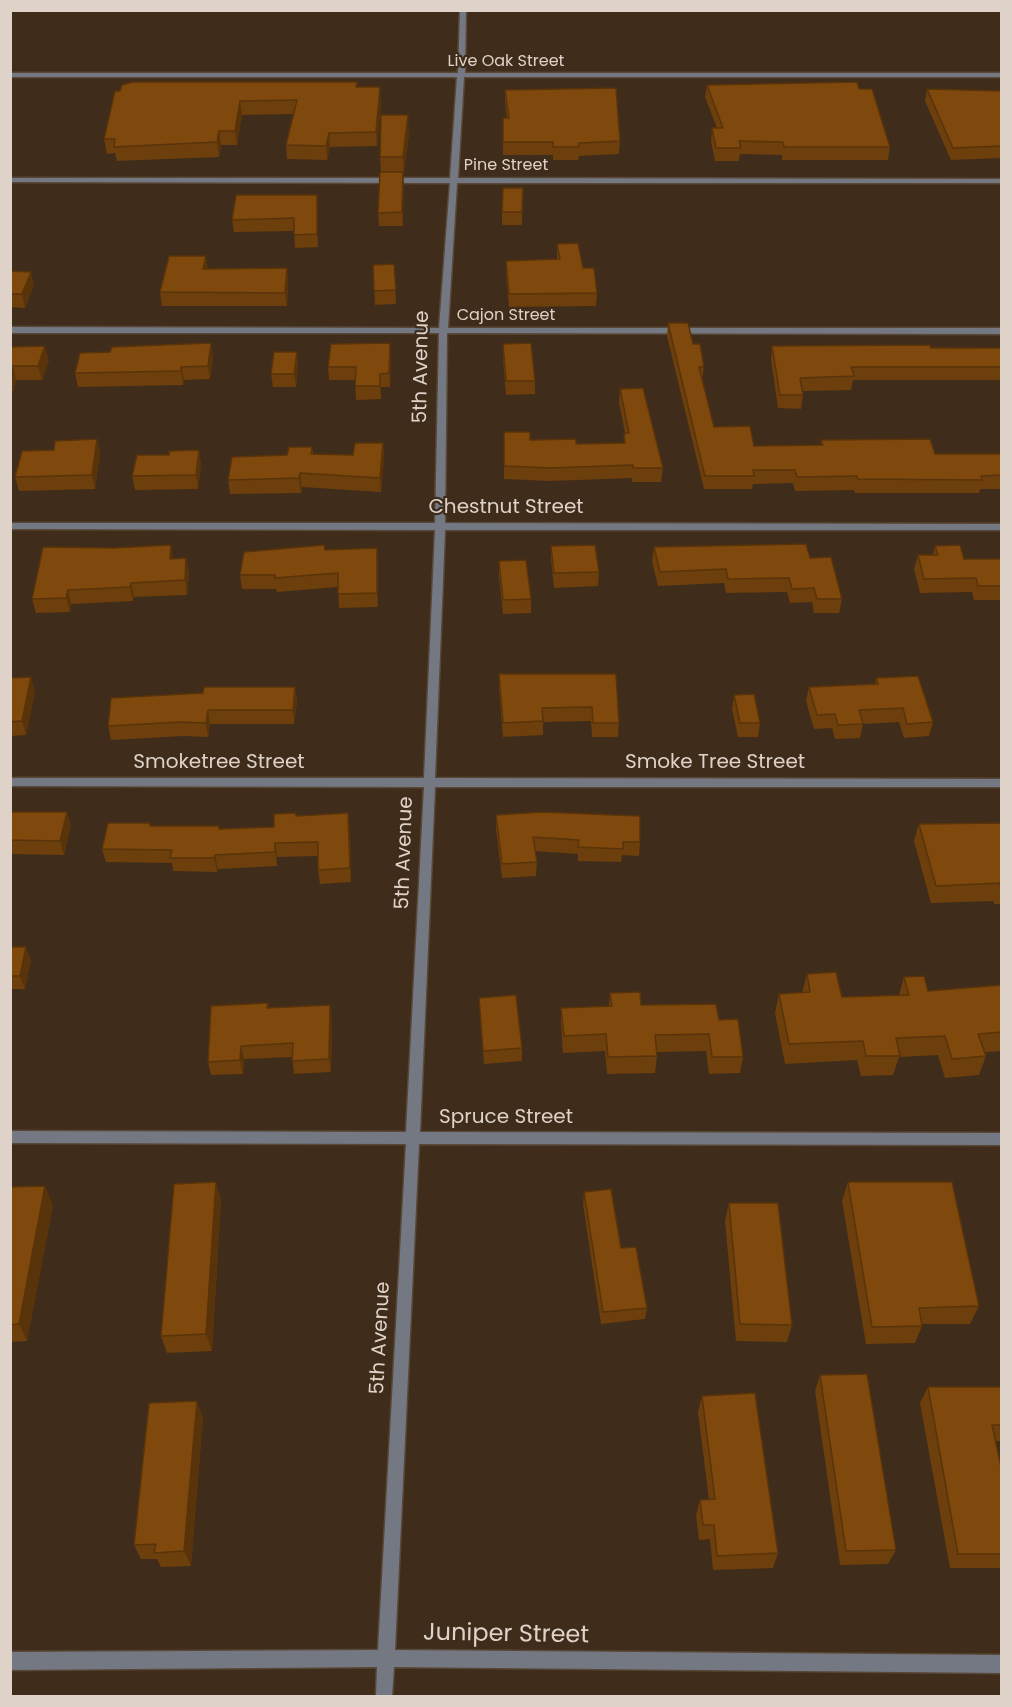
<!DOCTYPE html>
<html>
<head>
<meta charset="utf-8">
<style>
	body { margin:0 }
	#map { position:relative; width:1012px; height:1707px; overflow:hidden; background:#3f2c1b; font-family:Poppins,sans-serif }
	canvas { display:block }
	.frame { position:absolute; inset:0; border:12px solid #dfd2c8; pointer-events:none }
</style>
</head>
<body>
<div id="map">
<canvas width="1012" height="1707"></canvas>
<div class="frame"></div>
</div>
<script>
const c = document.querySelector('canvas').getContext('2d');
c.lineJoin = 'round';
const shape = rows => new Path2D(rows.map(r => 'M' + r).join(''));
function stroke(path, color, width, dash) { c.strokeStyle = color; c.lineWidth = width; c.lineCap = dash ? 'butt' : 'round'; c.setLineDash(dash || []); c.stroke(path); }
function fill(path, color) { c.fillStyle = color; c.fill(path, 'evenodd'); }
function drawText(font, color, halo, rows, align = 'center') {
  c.font = font + ' Poppins,sans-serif'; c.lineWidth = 4.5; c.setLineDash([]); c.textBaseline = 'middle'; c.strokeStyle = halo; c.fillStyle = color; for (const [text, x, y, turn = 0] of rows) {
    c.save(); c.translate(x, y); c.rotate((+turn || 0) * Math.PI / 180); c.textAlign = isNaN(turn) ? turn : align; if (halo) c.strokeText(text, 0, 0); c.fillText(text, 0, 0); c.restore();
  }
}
const street = shape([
	[460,10,466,10,465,73,1002,73,1002,77,464,77,458,178,1002,179,1002,183,457,183,448,328,1002,328,1002,334,447,333,445,523,1002,524,1002,530,445,530,435,778,1002,779,1002,787,435,787,420,1132,1002,1133,1002,1145,419,1144,395,1650,1002,1655,1002,1673,394,1667,392,1696,376,1696,377,1667,10,1670,10,1652,378,1650,406,1144,10,1143,10,1131,406,1132,424,787,10,786,10,778,424,778,435,530,10,529,10,523,435,523,439,333,10,333,10,327,439,328,450,183,10,182,10,178,450,178,457,77,10,77,10,73,458,73,460,10]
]);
stroke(street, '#594737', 3);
fill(street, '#737883');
fill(shape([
	[707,85,859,89,890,147,888,160,782,160,782,155,740,154,739,161,715,161,711,141,712,128,717,128,705,97],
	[357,87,381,101,377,146,330,147,327,160,287,159,286,145,293,114,242,115,237,145,221,145,219,157,117,161,115,153,107,154,104,139,115,91],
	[927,89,1002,91,1002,158,951,160,925,101],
	[505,90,620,141,619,154,579,156,578,160,553,160,553,155,503,155,503,118,507,118,505,102],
	[409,134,403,176,403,226,379,226,378,213,381,172,380,157],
	[523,188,522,225,502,225,502,212],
	[318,207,318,247,295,248,294,231,234,232,232,220],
	[557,244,583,268,597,293,596,306,509,307,506,273,506,261,557,259],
	[394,264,396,304,375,305,373,265],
	[287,268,288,282,287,306,162,306,160,292,208,269],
	[10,271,34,285,25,308,10,307],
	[668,323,693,344,704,367,702,380,714,427,754,446,821,445,821,440,935,454,1002,454,1002,489,980,489,979,493,855,493,854,490,795,491,793,483,753,484,752,489,704,489,667,336],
	[390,343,391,357,390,387,381,387,381,399,356,400,355,380,329,380,328,367],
	[503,344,535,381,535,394,506,395,503,358],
	[772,346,1002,348,1002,380,853,380,851,390,802,391,803,395,801,409,778,408,771,359],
	[10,347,49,360,42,380,16,380,13,391,10,391],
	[297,352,298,366,296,387,273,387,271,374],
	[213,357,210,379,184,380,183,385,78,387,75,373],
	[620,389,663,468,661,482,632,482,632,478,550,481,504,479,504,432,530,440,576,444,624,443,624,433,625,433,619,402],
	[97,439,100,453,95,489,19,491,15,477,54,450],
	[383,443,384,457,381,492,302,487,301,493,230,494,228,480,287,455,312,447,313,454,353,455],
	[199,450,201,464,198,489,135,490,132,476,169,455],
	[551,546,599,572,598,586,554,588,551,560],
	[935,546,964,559,1002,559,1002,600,974,600,972,592,920,593,914,569,918,555,933,555],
	[654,547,810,558,842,599,839,613,814,613,812,602,790,603,787,592,726,593,724,583,658,586,652,561],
	[377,548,378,607,339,608,338,587,277,592,276,589,242,589,240,575,325,550],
	[186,558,189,572,187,595,134,597,133,601,71,604,70,612,36,613,32,599,173,559],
	[499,561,531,599,531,613,503,614,499,576],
	[499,674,616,674,619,723,618,737,592,737,591,721,543,722,543,735,503,737,499,688],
	[10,678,35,691,26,735,10,736],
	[876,678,933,722,929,736,904,738,899,722,863,724,860,738,835,739,832,728,814,729,806,701,809,687,875,684],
	[295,687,297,701,294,724,210,724,208,737,184,736,111,740,108,726],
	[734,695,760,723,758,737,738,737,732,709],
	[10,812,67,812,71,826,64,855,10,854],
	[496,815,640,842,639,856,622,855,621,862,578,861,578,854,535,851,537,862,536,876,502,878,496,829],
	[297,816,350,827,351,882,320,884,318,870,318,856,277,857,277,866,218,869,217,872,173,871,172,863,106,862,102,849,151,826,219,826,220,829,274,827],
	[1002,818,1002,904,994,904,994,901,931,903,914,841,919,824,1000,823],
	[10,947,31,960,25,989,10,989],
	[807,974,842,997,899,995,904,977,928,991,1002,985,1002,1051,985,1052,986,1056,979,1075,945,1078,938,1055,899,1057,893,1075,861,1076,857,1060,785,1064,775,1013,779,994,802,993],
	[610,993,641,1005,719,1020,743,1057,740,1073,709,1074,706,1051,657,1052,657,1056,655,1073,607,1074,605,1051,563,1053,561,1025,561,1008,609,1006],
	[479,998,522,1048,522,1061,484,1064],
	[268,1003,269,1008,332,1018,331,1072,294,1074,292,1057,244,1059,243,1074,211,1075,208,1062],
	[216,1182,221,1200,212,1351,167,1353,161,1336],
	[848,1182,979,1306,970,1324,922,1324,922,1326,915,1343,866,1344,842,1201],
	[10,1187,53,1205,27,1341,10,1342],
	[584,1192,621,1248,647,1308,645,1319,601,1324,583,1204],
	[729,1203,792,1325,787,1342,736,1341,725,1221],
	[820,1375,896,1550,888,1564,840,1565,815,1391],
	[928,1387,1002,1387,1002,1441,995,1441,1002,1471,1002,1568,950,1568,920,1403],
	[702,1396,778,1553,773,1568,713,1570,710,1539,699,1540,696,1515,700,1500,709,1500,698,1412],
	[203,1417,191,1566,161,1567,157,1559,141,1559,134,1545]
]), '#6d3f0c');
fill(shape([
	[380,87,381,101,377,146,376,132],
	[240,101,242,115,237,145,235,131],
	[408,115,409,134,404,176,403,157],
	[219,131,221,145,219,157,217,142],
	[329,133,330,147,327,160,326,146],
	[403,172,404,185,403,226,402,212],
	[317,195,318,207,318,247,317,234],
	[206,256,208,269,203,269],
	[287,268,288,282,287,306,285,293],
	[31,272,34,285,25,308,22,294],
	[211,343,213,357,210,379,208,366],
	[390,343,391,357,390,387,389,373],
	[45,346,49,360,42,380,38,366],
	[297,352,298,366,296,387,294,374],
	[13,366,16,380,13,391,10,381,10,374],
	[181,367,184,380,183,385,181,371],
	[380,374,381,387,381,399,380,386],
	[97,439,100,453,95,489,92,475],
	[383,443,384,457,381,492,380,478],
	[199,450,201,464,198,489,196,475],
	[300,473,302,487,301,493,299,478],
	[171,545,173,559,170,559],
	[377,548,378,562,378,607,377,593],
	[186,558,189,572,187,595,185,580],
	[131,583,134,597,133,601,130,587],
	[68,590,71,604,70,612,66,598],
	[31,677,35,691,26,735,22,721],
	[295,687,297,701,294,724,293,710],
	[208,710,210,724,208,737,206,723],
	[67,812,71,826,64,855,60,841],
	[348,813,350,827,351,882,350,868],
	[275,843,277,857,277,866,275,852],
	[215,855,218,869,217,872,214,858],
	[26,947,31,960,25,989,20,976],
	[330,1005,332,1018,331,1072,329,1059],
	[241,1046,244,1059,243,1074,240,1060],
	[216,1182,221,1200,212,1351,206,1334],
	[45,1186,53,1205,27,1341,19,1324],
	[197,1401,203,1417,191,1566,184,1551]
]), '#59330a');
const building = shape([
	[133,82,357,82,356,87,380,87,376,132,329,133,326,146,286,145,297,100,240,101,235,131,219,131,217,142,114,147,115,139,104,139,115,91,120,91,122,85,133,82],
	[857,82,859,89,872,89,890,147,784,147,783,142,739,141,741,148,716,148,712,128,723,128,707,85,857,82],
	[616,88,620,141,579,143,579,147,553,147,553,142,503,142,503,118,509,118,505,90,616,88],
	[927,89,1002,91,1002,146,953,148,927,89],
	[381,115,408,115,403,157,380,157,381,115],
	[380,172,403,172,402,212,378,213,380,172],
	[503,188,523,188,522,212,502,212,503,188],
	[236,195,317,195,317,234,294,235,294,218,232,220,236,195],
	[578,243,583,268,594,268,597,293,509,294,506,261,560,259,557,244,578,243],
	[169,256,206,256,203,269,287,268,285,293,160,292,169,256],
	[394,264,396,290,374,291,373,265,394,264],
	[10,271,31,272,22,294,10,294,10,271],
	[668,323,688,323,693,344,700,344,704,367,699,367,714,427,750,426,754,446,823,445,821,440,930,439,935,454,1002,454,1002,475,981,476,982,480,858,479,857,476,797,477,795,470,753,470,754,476,705,476,668,323],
	[211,343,208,366,181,367,181,371,75,373,80,353,110,352,112,347,211,343],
	[390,343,389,373,380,374,380,386,355,386,356,367,328,367,331,344,390,343],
	[531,343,535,381,506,381,503,344,531,343],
	[930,345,931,348,1002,348,1002,367,851,367,854,376,800,378,803,395,780,395,772,346,930,345],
	[45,346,38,366,13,366,10,374,10,347,45,346],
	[274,352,297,352,294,374,271,374,274,352],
	[643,388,663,468,633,468,633,465,550,468,504,466,504,432,530,432,530,440,576,439,576,444,625,443,624,433,629,433,620,389,643,388],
	[97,439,92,475,15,477,22,451,54,450,55,441,97,439],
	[355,443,383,443,380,478,300,473,299,478,228,480,232,457,287,455,289,447,312,447,311,454,353,455,355,443],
	[199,450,196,475,132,476,137,455,169,455,169,451,199,450],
	[806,544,810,558,831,557,842,599,817,599,814,588,792,589,789,578,728,579,726,569,660,572,654,547,806,544],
	[171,545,170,559,186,558,185,580,131,583,130,587,68,590,66,598,32,599,43,547,114,548,171,545],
	[324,545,325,550,377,548,377,593,338,594,338,573,275,578,275,575,240,575,244,552,324,545],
	[595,545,599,572,554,573,551,546,595,545],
	[960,545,964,559,1002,559,1002,586,978,586,976,578,924,579,918,555,938,555,935,546,960,545],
	[526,560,531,599,503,600,499,561,526,560],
	[499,674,616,674,619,723,593,723,592,707,542,708,543,721,503,723,499,674],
	[918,676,933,722,907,724,903,708,859,710,863,724,838,725,835,714,817,715,809,687,878,684,876,678,918,676],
	[31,677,22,721,10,722,10,678,31,677],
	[204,687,295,687,293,710,208,710,206,723,181,722,108,726,111,698,203,693,204,687],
	[754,694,760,723,740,723,734,695,754,694],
	[10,812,67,812,60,841,10,840,10,812],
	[543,812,640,816,640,842,623,842,623,849,578,847,579,840,533,837,537,862,502,864,496,815,543,812],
	[296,813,296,816,348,813,350,868,318,870,318,842,275,843,275,852,215,855,214,858,170,858,172,850,102,849,108,823,150,823,150,826,219,826,219,829,274,827,274,814,296,813],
	[1002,823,1002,886,1000,886,1000,883,936,886,919,824,1002,823],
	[10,947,26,947,20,976,10,976,10,947],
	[836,972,842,997,909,995,904,977,924,976,928,991,1002,985,1002,1032,978,1034,986,1056,952,1059,945,1036,896,1038,900,1056,866,1056,863,1041,789,1044,779,994,810,992,807,974,836,972],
	[640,992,641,1005,716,1004,719,1020,738,1019,743,1057,712,1057,709,1034,655,1035,657,1056,608,1057,606,1034,564,1036,561,1008,612,1006,610,993,640,992],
	[516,995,522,1048,483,1051,479,998,516,995],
	[268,1003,267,1008,330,1005,329,1059,292,1061,293,1043,241,1046,240,1060,208,1062,211,1006,268,1003],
	[216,1182,206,1334,161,1336,174,1184,216,1182],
	[848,1182,952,1182,979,1306,919,1308,922,1326,872,1327,848,1182],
	[45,1186,19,1324,10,1325,10,1187,45,1186],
	[611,1189,621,1248,636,1247,647,1308,603,1312,584,1192,611,1189],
	[729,1203,778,1203,792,1325,740,1324,729,1203],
	[867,1374,896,1550,846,1551,820,1375,867,1374],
	[928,1387,1002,1387,1002,1425,992,1425,1002,1471,1002,1554,958,1554,928,1387],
	[755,1393,778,1553,717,1556,714,1525,703,1525,700,1500,715,1499,702,1396,755,1393],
	[197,1401,184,1551,154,1553,156,1544,134,1545,149,1403,197,1401]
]);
fill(building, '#7f490e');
stroke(building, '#59330a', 1.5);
drawText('16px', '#dfd2c8', '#3f2c1b', [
	["Live Oak Street",506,62],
	["Pine Street",506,166],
	["Cajon Street",506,316]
]);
drawText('20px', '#dfd2c8', '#3f2c1b', [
	["5th Avenue",422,367,-89],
	["Chestnut Street",506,508],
	["Smoketree Street",219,763],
	["Smoke Tree Street",715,763],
	["5th Avenue",405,853,-88],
	["Spruce Street",506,1118],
	["5th Avenue",381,1338,-87]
]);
drawText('24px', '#dfd2c8', '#3f2c1b', [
	["Juniper Street",506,1635,1]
]);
</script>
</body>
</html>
